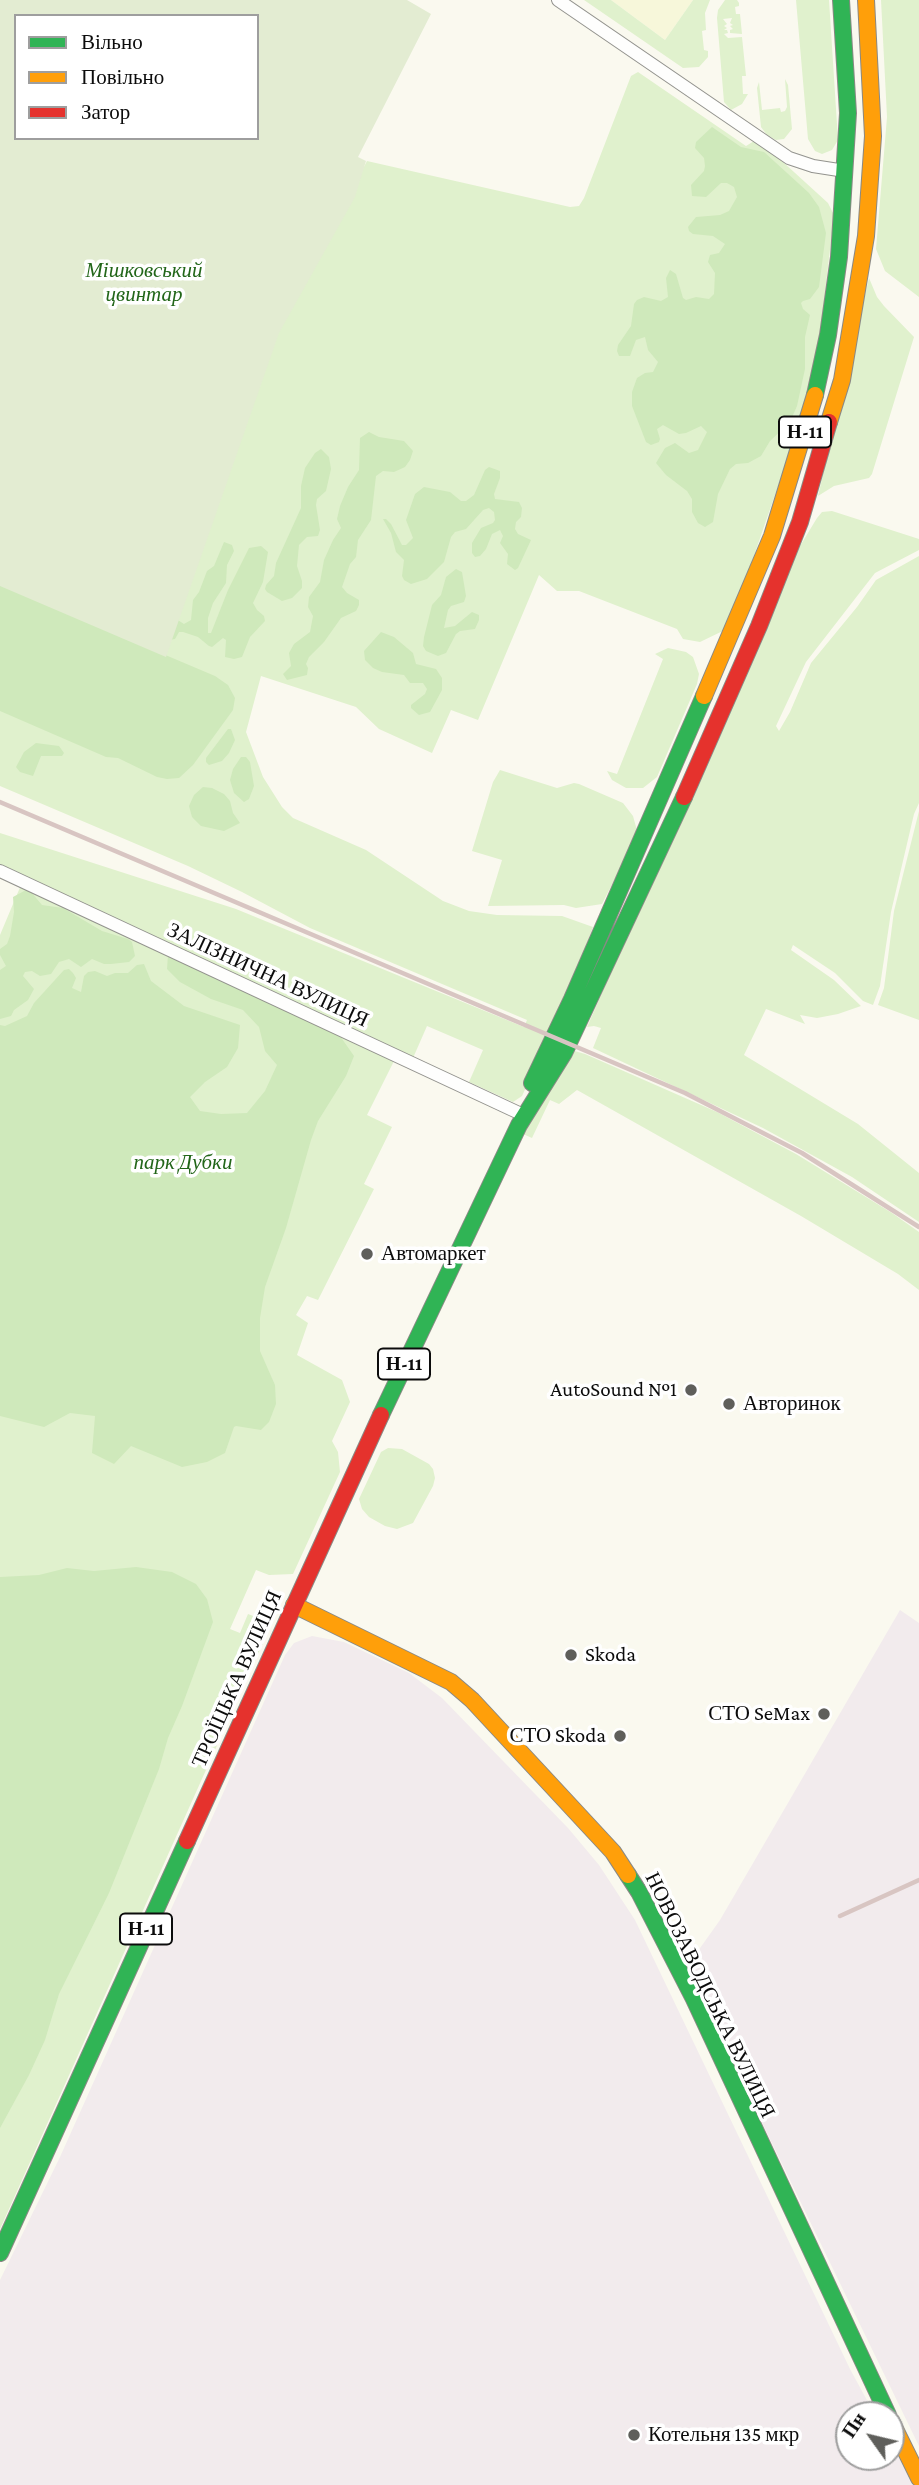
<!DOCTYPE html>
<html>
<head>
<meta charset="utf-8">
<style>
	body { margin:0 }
	#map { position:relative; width:919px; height:2485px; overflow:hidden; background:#faf9ef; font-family:"Crimson Pro",serif }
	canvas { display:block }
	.legend { position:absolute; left:14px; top:14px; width:245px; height:126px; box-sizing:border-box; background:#fff; border:2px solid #9e9e9e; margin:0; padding:9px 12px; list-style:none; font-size:21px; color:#0c0c0c }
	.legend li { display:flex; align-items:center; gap:14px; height:35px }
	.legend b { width:35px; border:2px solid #9e9e9e }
	.north { position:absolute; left:835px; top:2401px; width:70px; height:70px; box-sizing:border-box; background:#fff; border:2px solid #9e9e9e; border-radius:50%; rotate:304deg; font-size:19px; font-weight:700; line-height:28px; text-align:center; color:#0c0c0c }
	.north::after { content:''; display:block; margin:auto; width:24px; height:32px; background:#5f5f5b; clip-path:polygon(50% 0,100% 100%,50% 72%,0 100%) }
</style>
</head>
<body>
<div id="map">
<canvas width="919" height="2485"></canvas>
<ul class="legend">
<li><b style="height:9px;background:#30b455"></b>Вільно</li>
<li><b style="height:9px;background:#ff9f0a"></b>Повільно</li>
<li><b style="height:9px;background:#e5322d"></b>Затор</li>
</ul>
<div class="north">Пн</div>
</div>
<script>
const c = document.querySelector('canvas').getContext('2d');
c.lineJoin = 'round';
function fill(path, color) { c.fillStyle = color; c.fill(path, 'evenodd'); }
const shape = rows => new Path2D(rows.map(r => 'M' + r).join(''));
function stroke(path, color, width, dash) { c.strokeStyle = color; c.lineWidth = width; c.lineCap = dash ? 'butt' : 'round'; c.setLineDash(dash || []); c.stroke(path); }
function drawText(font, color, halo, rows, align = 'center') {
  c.font = font + ' "Crimson Pro",serif'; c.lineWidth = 7; c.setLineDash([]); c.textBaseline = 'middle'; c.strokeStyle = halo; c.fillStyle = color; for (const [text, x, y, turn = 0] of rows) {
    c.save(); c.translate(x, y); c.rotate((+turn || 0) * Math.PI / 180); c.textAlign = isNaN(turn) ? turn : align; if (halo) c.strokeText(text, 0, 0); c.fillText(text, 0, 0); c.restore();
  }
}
fill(shape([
	[900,1610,919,1623,919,2446,684,1962,693,1958,720,1920],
	[312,1636,344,1642,409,1673,442,1698,568,1828,599,1865,635,1920,850,2369,875,2415,849,2415,849,2457,891,2457,891,2441,912,2485,0,2485,0,2280,60,2157,285,1655,294,1643]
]), '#f2ebed');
fill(shape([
	[611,0,693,0,665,40]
]), '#f7f7da');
fill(shape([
	[584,0,611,0,665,40,693,0,710,0,705,13,706,30,702,31,704,50,708,51,708,57,699,67,683,68],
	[725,0,737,0,739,3,739,6,735,7,736,14,740,14,742,34,730,33,730,30,733,29,730,26,733,25,730,23,732,18,723,19,727,24,724,26,727,28,724,30,727,30,728,33,724,34,728,38,742,37,746,76,742,76,743,94,748,94,742,104,731,110,724,102,717,18,718,10],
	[796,0,829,0,838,140,832,150,822,154,815,151,808,139],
	[881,0,919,0,919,297,885,271,876,249,887,117],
	[638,72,746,146,754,141,783,162,828,203,834,215,815,379,729,628,700,642,683,639,677,629,579,591,557,591,539,575,478,720,451,710,432,753,379,729,356,707,261,676,246,732,263,777,282,807,293,818,366,850,443,901,469,911,497,915,562,916,593,927,563,1007,522,1096,513,1102,469,1082,483,1050,427,1026,413,1058,0,867,0,833,236,909,524,1027,527,1020,310,928,242,892,188,866,0,786,0,586,277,334,367,161,570,207,579,206,584,198,631,76],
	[785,79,788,85,792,129,784,139,776,140,767,135,761,127,757,88,759,82,762,110,780,108,781,112,785,111,787,107],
	[869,278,877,297,884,306,914,337,872,474,869,478,834,486,818,496],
	[832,511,919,539,919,550,875,573,806,662,776,726,779,731,790,712,811,663,857,607,876,580,919,556,919,803,914,814,891,912,880,986,873,1005,863,1001,835,973,793,945,791,950,834,980,861,1006,838,1014,817,1018,800,1015,805,1024,766,1009,744,1055,858,1124,919,1173,919,1222,852,1177,763,1128,593,1048,601,1028,594,1026,587,1027,794,556,817,518,822,512],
	[668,648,686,652,693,657,699,674,697,684,657,777,643,788,626,788,612,780,607,771,617,774,663,659,655,654],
	[500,770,557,788,574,783,579,784,623,803,633,816,638,834,602,904,576,908,564,905,488,906,502,860,472,851,493,782],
	[919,811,919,1020,878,1005,884,988,894,911],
	[21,885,394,1061,367,1115,392,1127,364,1184,374,1189,318,1300,307,1296,296,1315,308,1323,297,1355,342,1380,350,1402,332,1441,338,1452,340,1472,293,1574,269,1575,256,1570,230,1629,240,1633,248,1614,261,1619,265,1624,267,1634,0,2229,0,935],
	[571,1050,585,1054,717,1112,796,1154,892,1213,919,1232,919,1290,898,1274,801,1216,577,1090,559,1104,550,1100,532,1138,523,1134],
	[388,1448,402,1449,429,1464,433,1469,435,1478,433,1486,413,1523,397,1529,385,1526,369,1517,362,1509,359,1499,381,1452]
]), '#e0f1cd');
fill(shape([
	[712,127,741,147,764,152,809,193,819,207,826,233,819,287,810,299,803,301,801,303,803,309,810,315,805,337,805,369,797,406,790,422,770,441,761,456,748,463,736,464,730,469,718,494,713,522,705,527,698,523,692,512,692,499,687,491,666,475,656,463,665,448,675,443,689,453,698,450,707,432,701,426,686,433,679,434,663,425,657,429,660,439,659,442,651,445,646,442,632,406,632,392,637,378,645,373,653,372,658,362,648,350,645,337,636,340,630,356,619,356,617,351,618,345,631,326,634,304,637,300,644,297,661,301,668,297,666,278,670,270,676,274,683,298,686,300,696,297,709,299,714,294,715,273,708,262,710,255,719,253,725,244,713,236,693,234,689,231,688,227,696,217,720,215,729,211,737,197,734,187,727,183,721,183,706,197,692,196,691,185,704,171,705,166,704,158,695,148,696,142],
	[369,432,379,437,404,441,413,451,410,460,405,467,394,472,383,471,376,476,371,520,358,540,356,557,350,564,342,587,347,593,359,600,359,605,356,611,341,618,324,642,309,657,306,664,308,668,307,675,287,680,283,674,291,666,289,653,294,644,310,632,313,616,308,607,309,597,320,582,324,560,333,540,341,528,337,519,340,506,348,487,359,470,360,438],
	[321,449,329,457,331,469,326,491,317,499,316,505,320,530,318,536,307,537,299,545,297,566,302,581,302,588,292,598,282,601,267,592,265,589,266,585,274,576,276,563,301,508,301,486,305,468,315,453],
	[489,467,500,471,500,478,494,494,495,499,519,502,522,508,521,517,516,522,515,529,518,534,531,540,518,568,515,570,507,564,508,554,500,543,503,536,500,530,492,534,486,549,480,556,475,557,472,553,472,543,481,528,493,523,495,520,494,512,489,508,483,510,466,529,455,532,451,537,444,562,427,579,411,584,404,580,402,576,404,560,396,552,391,533,383,519,386,519,391,524,402,545,406,545,413,538,406,520,415,494,424,487,450,492,461,501,466,501,474,495,485,470],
	[224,542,232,545,234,551,227,565,226,583,213,603,208,618,208,633,211,633,228,590,249,548,261,546,268,552,263,582,253,603,257,610,264,616,265,621,250,637,242,657,234,659,225,657,226,640,223,638,212,647,209,646,198,637,183,632,179,632,175,639,169,640,173,617,184,624,191,620,193,600,199,592,207,571,214,566],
	[456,569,462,572,466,596,464,602,451,606,448,610,444,628,455,626,472,612,479,615,479,620,475,629,460,631,456,634,446,653,438,656,426,651,423,646,424,637,432,605,441,595,446,577],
	[0,585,215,676,228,685,235,698,233,710,193,765,179,778,167,779,157,777,118,758,106,757,0,711],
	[381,632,394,637,413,653,416,664,436,669,442,678,442,690,430,712,419,715,411,708,411,705,425,694,427,689,423,683,410,683,404,675,382,672,373,668,365,660,364,651],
	[228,729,231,729,235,740,229,753,222,761,209,765,206,762,206,758],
	[36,743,59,746,64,753,62,756,41,756,33,776,20,772,16,767,24,752],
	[241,757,246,757,250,762,254,786,249,799,244,802,234,793,230,780,233,769],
	[203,787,212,788,224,794,230,801,233,813,240,823,224,831,201,826,192,817,189,806,194,795],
	[26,890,31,892,42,905,63,908,102,931,128,939,132,942,135,956,129,962,111,964,104,964,92,959,81,967,69,959,59,962,51,974,40,976,32,971,25,972,23,976,34,989,28,1000,14,1010,11,1016,0,1019,0,970,6,966,0,955,0,949,7,944,10,936,14,912,13,897],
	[168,955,340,1036,354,1056,346,1076,318,1121,311,1140,286,1228,265,1287,260,1318,260,1351,275,1385,276,1404,269,1422,261,1430,236,1426,234,1427,225,1453,207,1462,182,1467,131,1446,114,1464,92,1453,95,1416,70,1413,44,1427,0,1416,0,1025,5,1026,27,1016,34,1003,64,970,69,969,73,973,76,978,72,988,81,992,84,976,88,972,95,971,107,976,115,973,128,973,137,965,144,964,151,981,184,1006,240,1025,238,1048,227,1067,205,1082,190,1097,200,1111,221,1114,247,1113,265,1091,277,1065,265,1051,259,1027,243,1010,211,999,180,982,167,969],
	[136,1567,172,1572,196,1584,207,1599,213,1622,182,1706,168,1738,159,1769,109,1893,59,1994,45,2040,29,2075,0,2128,0,1577,39,1575,67,1568,94,1571]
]), '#cfe9bb');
fill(shape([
	[0,0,407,0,431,14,358,157,366,161,355,197,279,333,166,657,0,586],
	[16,16,257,16,257,138,16,138]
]), '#e3ecd2');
const street = shape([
	[558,0,789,158,813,166,845,171],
	[0,871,519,1113]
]);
const fast = shape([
	[815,395,828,335,839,257,848,113,841,0],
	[532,1083,572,999,704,696],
	[381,1415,519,1125,564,1053,684,797],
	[628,1875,639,1892,694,1999,888,2415],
	[0,2253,187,1841]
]);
const slow = shape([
	[829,422,842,380,866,236,873,136,866,0],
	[704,696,772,536,815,395],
	[294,1605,451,1682,472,1700,613,1852,628,1875],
	[891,2421,919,2478]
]);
const jam = shape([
	[684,797,759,626,800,522,829,422],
	[187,1841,381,1415]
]);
stroke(street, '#93938e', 14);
stroke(fast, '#8a8985', 18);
stroke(slow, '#8a8985', 18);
stroke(jam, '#8a8985', 18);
stroke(street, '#fefefd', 12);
stroke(fast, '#30b455', 16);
stroke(slow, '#ff9f0a', 16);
stroke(jam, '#e5322d', 16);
stroke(shape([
	[0,802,685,1093,802,1153,919,1227],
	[840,1916,919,1880]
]), '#d8c5c2', 4.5);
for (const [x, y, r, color] of [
	[367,1254,7,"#5f5f5b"],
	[691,1390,7,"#5f5f5b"],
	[729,1404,7,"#5f5f5b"],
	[571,1655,7,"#5f5f5b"],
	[824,1714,7,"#5f5f5b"],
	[620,1736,7,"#5f5f5b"],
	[634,2435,7,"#5f5f5b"]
]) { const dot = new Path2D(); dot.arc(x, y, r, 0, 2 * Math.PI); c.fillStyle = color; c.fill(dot); stroke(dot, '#fff', 2.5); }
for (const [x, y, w] of [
	[805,432,52],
	[404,1364,52],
	[146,1929,52]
]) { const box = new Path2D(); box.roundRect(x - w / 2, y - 15.5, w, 31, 5); c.fillStyle = '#fff'; c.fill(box); stroke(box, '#0c0c0c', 2); }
drawText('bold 19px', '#0c0c0c', null, [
	["Н-11",805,432],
	["Н-11",404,1364],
	["Н-11",146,1929]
]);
drawText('italic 21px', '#226619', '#fff', [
	["Мішковський",144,271],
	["цвинтар",144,295],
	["парк Дубки",183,1163]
]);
drawText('21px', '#0c0c0c', '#fff', [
	["ЗАЛІЗНИЧНА ВУЛИЦЯ",268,975,25],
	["ТРОЇЦЬКА ВУЛИЦЯ",237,1679,-66],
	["НОВОЗАВОДСЬКА ВУЛИЦЯ",710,1995,64]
]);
drawText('21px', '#0c0c0c', '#fff', [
	["Автомаркет",381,1254],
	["AutoSound №1",677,1390,"right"],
	["Авторинок",743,1404],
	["Skoda",585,1655],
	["СТО SeMax",810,1714,"right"],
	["СТО Skoda",606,1736,"right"],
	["Котельня 135 мкр",648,2435]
], 'left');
</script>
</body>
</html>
